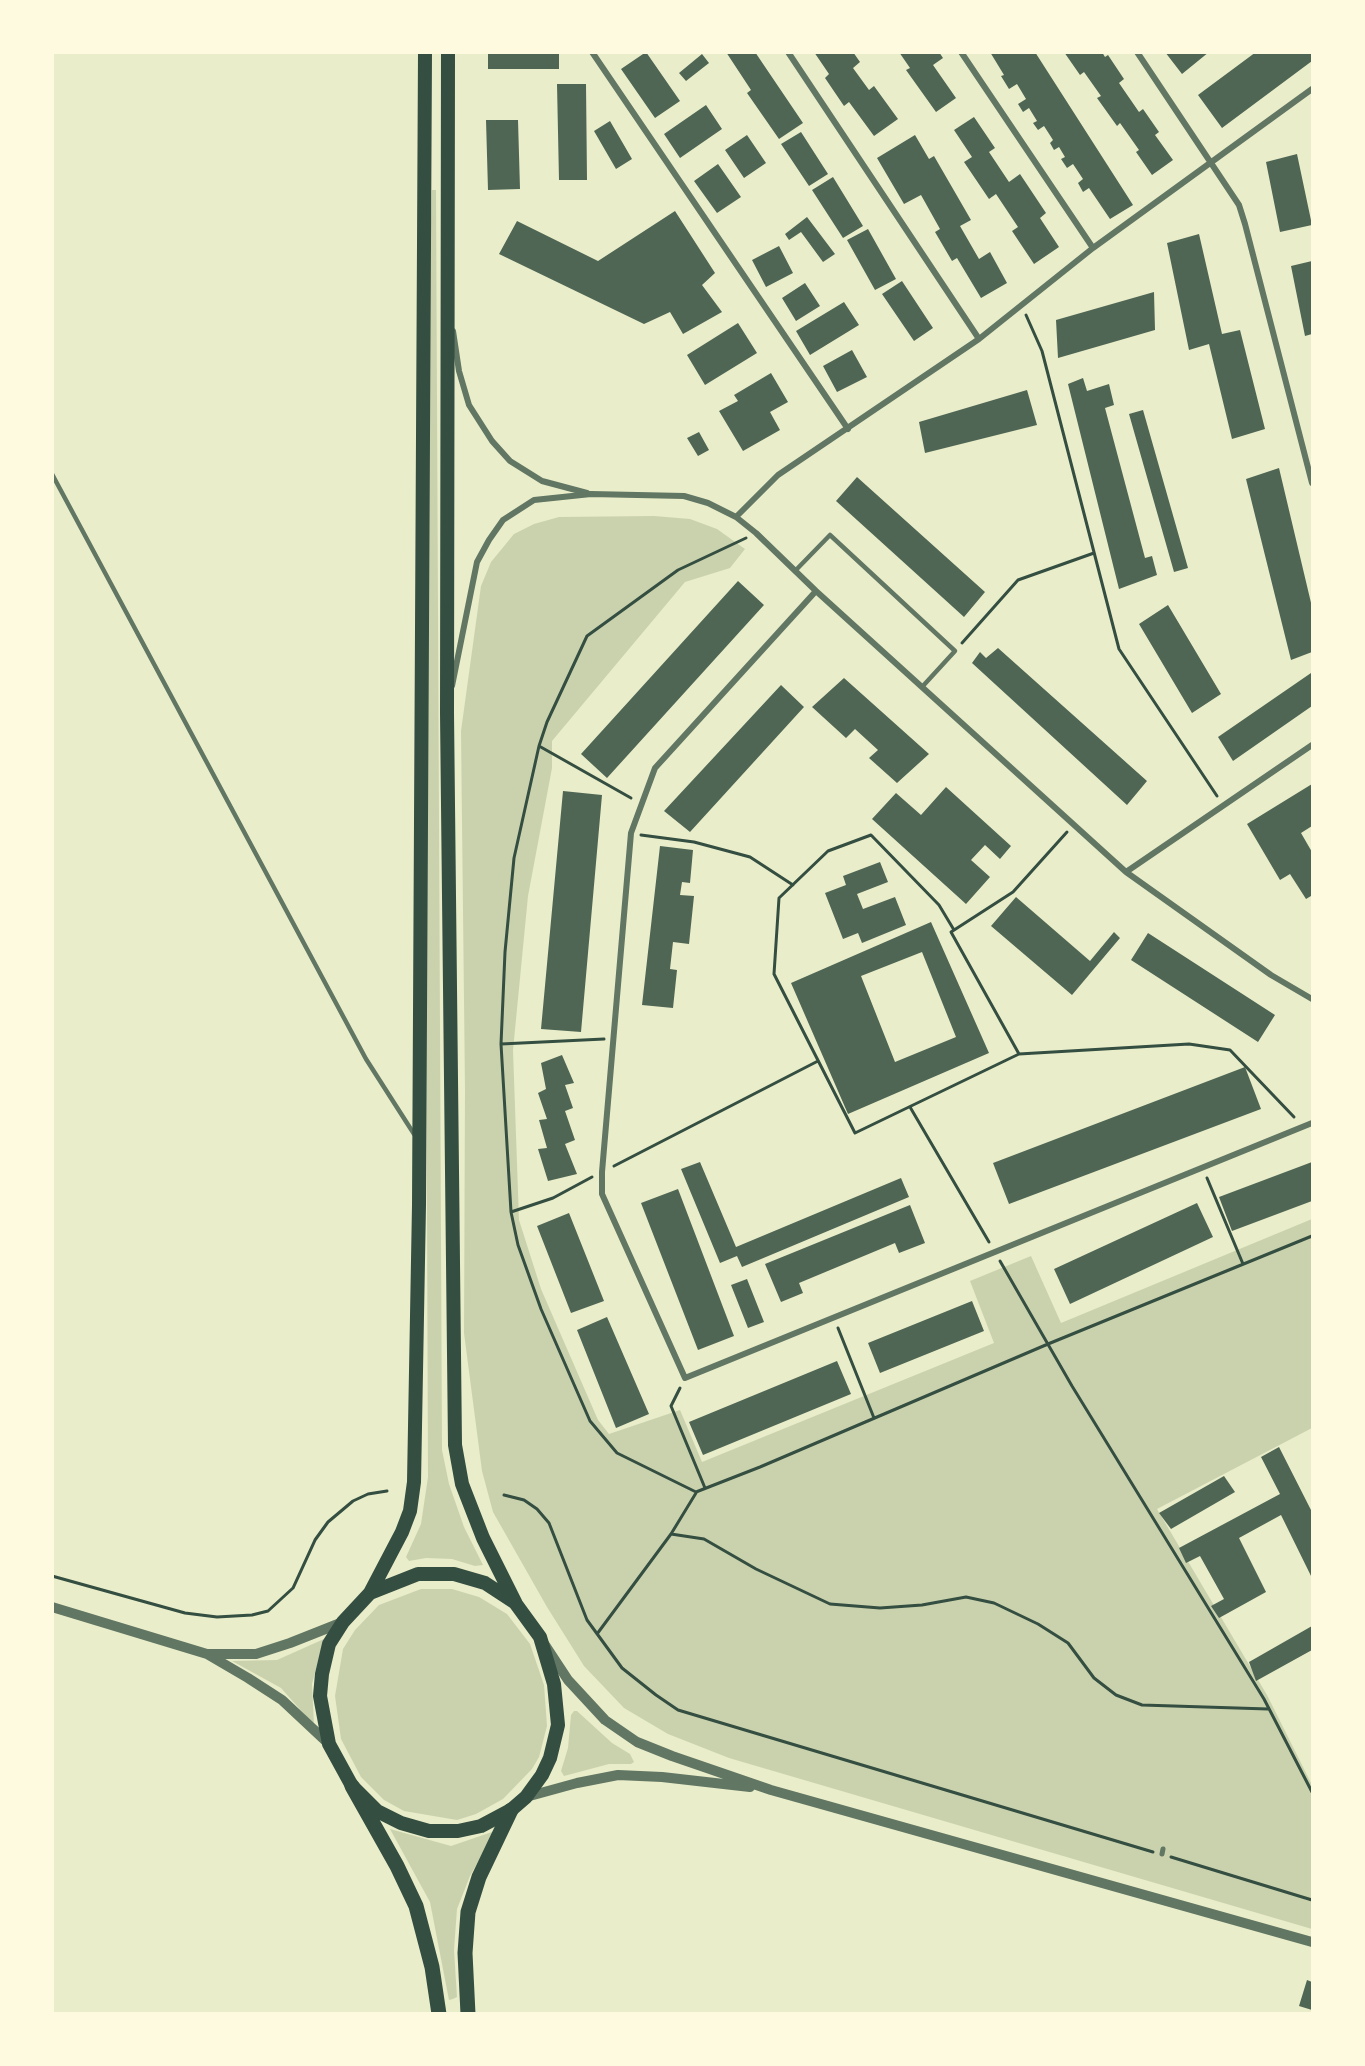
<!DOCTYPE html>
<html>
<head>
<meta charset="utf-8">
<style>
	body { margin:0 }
	#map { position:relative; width:1365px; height:2066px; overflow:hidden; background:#e9edc9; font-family:"Source Sans 3",sans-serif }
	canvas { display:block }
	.frame { position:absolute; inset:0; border:54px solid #fefae0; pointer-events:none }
</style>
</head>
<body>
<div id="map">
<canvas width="1365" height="2066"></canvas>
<div class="frame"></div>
</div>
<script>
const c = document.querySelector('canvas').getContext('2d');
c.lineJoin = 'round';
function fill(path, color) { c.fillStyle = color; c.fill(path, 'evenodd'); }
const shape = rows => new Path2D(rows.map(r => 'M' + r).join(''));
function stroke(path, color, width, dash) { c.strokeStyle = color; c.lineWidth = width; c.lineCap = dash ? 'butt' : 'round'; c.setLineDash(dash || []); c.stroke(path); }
fill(shape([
	[432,190,436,190,442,1450,449,1484,464,1527,483,1565,475,1566,452,1559,426,1558,409,1561,406,1557,421,1524,428,1477,425,672,426,378],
	[654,516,690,519,717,529,745,549,730,568,685,582,552,741,552,768,528,896,513,1050,519,1220,541,1289,598,1420,609,1434,680,1410,702,1462,994,1343,970,1281,1031,1256,1061,1323,1312,1219,1312,1428,1157,1509,1267,1695,1312,1785,1312,1929,729,1758,668,1734,624,1708,584,1666,547,1607,493,1512,482,1471,464,1333,465,1090,461,731,481,586,491,562,514,534,534,524,559,517],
	[421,1589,452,1589,479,1597,507,1614,530,1644,544,1685,547,1726,539,1757,532,1769,503,1799,476,1814,457,1820,404,1811,384,1800,361,1777,341,1739,335,1696,343,1649,355,1630,379,1605],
	[324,1639,312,1684,314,1725,281,1688,232,1661,277,1660],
	[574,1711,577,1711,612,1743,630,1754,634,1762,631,1764,609,1764,564,1776,561,1771,568,1748,571,1715],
	[390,1829,451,1846,495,1831,470,1876,457,1909,454,1950,457,1997,453,1999,449,2000,430,1902]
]), '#cad2ad');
fill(shape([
	[488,52,559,52,559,69,488,69],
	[646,52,680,101,655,118,621,69],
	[726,52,755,52,803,123,779,139,747,93,751,90],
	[814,52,853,52,860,62,853,68,869,90,874,86,898,119,874,136,849,102,844,106,825,78,829,74],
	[899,52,939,52,943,58,933,65,956,98,936,112,906,70,910,68],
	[990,52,1035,52,1133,205,1110,219,1089,188,1083,192,1078,183,1083,179,1073,164,1067,168,1061,159,1065,157,1059,147,1054,150,1050,143,1053,140,1044,126,1038,130,1033,123,1037,121,1029,108,1023,112,1018,104,1026,99,1017,84,1009,89,1001,76,1004,75],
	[1064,52,1102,52,1105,57,1108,55,1124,79,1119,83,1139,112,1143,109,1159,132,1155,135,1173,160,1152,175,1136,152,1139,150,1120,123,1117,126,1097,98,1101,96,1084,72,1080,75],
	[1165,52,1209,52,1182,74],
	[1256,52,1312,52,1312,61,1222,128,1198,95],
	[702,54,709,63,686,81,679,73],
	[557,84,586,84,587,180,559,180],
	[706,105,722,129,680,158,664,134],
	[974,117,995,148,989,152,1009,182,1020,174,1046,213,1040,218,1059,247,1034,264,1012,231,1018,227,996,194,989,199,964,162,972,157,954,130],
	[486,120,518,120,520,189,488,190],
	[610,121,632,159,616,169,594,131],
	[801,132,828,174,809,186,781,144],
	[747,135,766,163,744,178,725,150],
	[915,135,929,159,934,156,971,220,960,226,979,259,990,252,1007,283,981,298,957,258,952,261,935,232,940,229,921,195,904,204,877,158],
	[1297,154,1312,225,1280,232,1266,162],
	[718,164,741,197,717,213,694,181],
	[833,177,863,226,843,238,812,190],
	[675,211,715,273,702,285,722,312,683,334,670,312,644,324,499,254,517,221,598,261],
	[807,217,835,254,823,262,801,232,789,240,785,234],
	[868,229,896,279,875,290,847,240],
	[1199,234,1222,334,1240,330,1265,429,1232,439,1209,344,1189,350,1167,243],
	[779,246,793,273,766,287,752,260],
	[1312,261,1312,334,1305,336,1291,266],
	[902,281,933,328,914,341,882,294],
	[805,283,820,306,796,321,782,298],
	[1154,292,1155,330,1058,358,1056,320],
	[844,302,859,325,810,355,796,331],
	[738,323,757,353,705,385,687,355],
	[852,350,867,377,837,392,823,366],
	[771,373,788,402,770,412,780,430,743,451,719,411,738,401,734,395],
	[1083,378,1087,391,1109,384,1114,405,1105,408,1145,558,1152,556,1157,575,1119,589,1068,384],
	[1027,390,1037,425,925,453,919,422],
	[1143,410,1188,568,1174,572,1129,414],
	[699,432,709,450,698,456,687,438],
	[1279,468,1312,607,1312,652,1291,660,1246,479],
	[857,477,985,592,964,617,836,501],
	[738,581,764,605,607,778,581,754],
	[1168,605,1221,694,1192,713,1139,624],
	[998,648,1147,781,1127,805,972,663,980,652,986,658],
	[1311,673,1312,706,1233,761,1218,737],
	[844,678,929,754,897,783,869,758,878,750,855,729,846,738,812,707],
	[781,685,804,707,690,832,664,811],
	[1312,784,1312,826,1301,833,1312,852,1312,899,1311,896,1306,899,1290,874,1280,880,1247,824],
	[946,787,1011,846,1000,859,985,845,971,860,990,877,966,904,872,819,896,793,921,815],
	[563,791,602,795,581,1032,541,1029],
	[660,846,693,850,690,883,682,882,680,895,694,896,689,944,673,942,670,969,677,970,673,1008,642,1005],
	[880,862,888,882,857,894,863,909,895,897,906,925,862,943,858,933,843,939,825,893,846,885,843,876],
	[1016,897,1090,961,1114,932,1120,938,1072,995,991,926],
	[931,922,989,1053,848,1114,791,983],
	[922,952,956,1037,895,1062,861,976],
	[1148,933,1275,1015,1258,1042,1131,960],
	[562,1055,574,1083,565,1085,573,1108,565,1111,575,1140,565,1144,577,1174,548,1181,538,1149,547,1148,539,1120,547,1119,538,1093,546,1089,541,1063],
	[1245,1067,1261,1109,1009,1204,993,1163],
	[700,1162,736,1247,901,1178,909,1197,742,1267,737,1256,720,1263,681,1169],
	[1312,1162,1312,1201,1232,1231,1219,1197],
	[678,1189,734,1336,698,1350,641,1203],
	[1197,1203,1213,1237,1070,1304,1054,1269],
	[910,1205,925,1243,899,1253,895,1243,799,1283,803,1293,781,1302,765,1264],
	[569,1213,604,1301,571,1313,537,1226],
	[747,1279,764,1322,748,1328,731,1285],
	[972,1301,984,1331,880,1373,868,1343],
	[607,1317,649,1414,616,1428,577,1330],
	[837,1361,851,1394,703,1455,689,1422],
	[1279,1447,1312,1512,1312,1578,1281,1515,1239,1538,1266,1592,1219,1618,1211,1606,1224,1599,1200,1556,1186,1563,1179,1548,1280,1494,1261,1457],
	[1224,1476,1235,1492,1171,1529,1159,1513],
	[1312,1626,1312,1650,1256,1681,1249,1662],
	[1307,1980,1312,1982,1312,2010,1299,2006]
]), '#4f6655');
stroke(shape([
	[1026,315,1042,351,1119,649,1217,796],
	[746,538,678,570,587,636,547,722,539,746,514,858,505,952,501,1044,511,1212,518,1245,541,1309,590,1421,617,1453,696,1492,760,1467,1048,1344,1312,1236],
	[962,643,1018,580,1094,553],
	[539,746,631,798],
	[641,835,694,842,750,857,793,885],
	[954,930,939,905,871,835,828,851,779,898,774,974,855,1133,1019,1054,1189,1044,1230,1050,1294,1117],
	[501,1044,604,1039],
	[1019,1054,951,932,1013,892,1067,832],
	[910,1107,989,1242],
	[614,1166,818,1061],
	[1207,1178,1243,1264],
	[511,1212,553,1198,592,1177],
	[1000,1261,1072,1386,1264,1699,1312,1792],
	[838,1328,874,1418],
	[680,1388,671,1406,705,1488],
	[504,1495,524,1500,537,1509,549,1523,587,1620,622,1668,656,1695,678,1710,1153,1852],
	[671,1534,704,1539,756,1569,830,1604,880,1608,922,1605,966,1597,994,1603,1038,1624,1068,1643,1094,1678,1116,1695,1142,1705,1268,1709],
	[52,1576,185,1613,217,1617,252,1615,268,1611,293,1588,315,1540,328,1522,353,1501,368,1494,387,1491],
	[597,1634,671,1534,696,1493],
	[1171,1857,1312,1900]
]), '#344e41', 3);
stroke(shape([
	[52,474,366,1059,414,1134],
	[795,571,830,535,955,651,922,687]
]), '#617663', 4.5);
stroke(shape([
	[1162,1854,1163,1849]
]), '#617663', 5);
stroke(shape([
	[592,52,848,429],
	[788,52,979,339],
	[961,52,1093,248],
	[1137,52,1239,205,1245,224,1312,483],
	[453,331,459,371,469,405,492,441,510,461,542,481,587,493],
	[736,517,778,475,979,339,1093,248,1312,89],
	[816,591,655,768,631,833,602,1172,602,1194,685,1378,1312,1123],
	[452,686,477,562,489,540,503,520,534,500,591,494,684,496,708,503,736,517,756,533,816,591,1126,872,1271,975,1312,999],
	[1126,872,1312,745]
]), '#617663', 6);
stroke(shape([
	[52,1607,207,1654,248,1678,282,1700,329,1744],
	[545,1645,568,1680,605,1720,637,1742,672,1756,771,1790,1312,1942],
	[207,1654,256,1654,290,1643,343,1622],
	[526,1797,577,1783,618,1775,662,1777,750,1787]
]), '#617663', 10);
stroke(shape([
	[425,52,419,1205,414,1482,410,1511,402,1532,370,1593,343,1622,329,1644,322,1674,320,1696,329,1744,352,1786,377,1811,401,1823,429,1831,458,1831,481,1826,511,1810,526,1797,542,1775,550,1758,558,1725,554,1684,540,1637,516,1604,483,1538,462,1484,455,1445,447,713,448,52],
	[370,1593,418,1574,454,1574,485,1583,514,1602]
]), '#344e41', 14);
stroke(shape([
	[352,1786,397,1866,416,1906,432,1967,439,2014],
	[468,2014,465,1953,468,1912,479,1877,511,1810]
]), '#344e41', 15);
</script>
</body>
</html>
